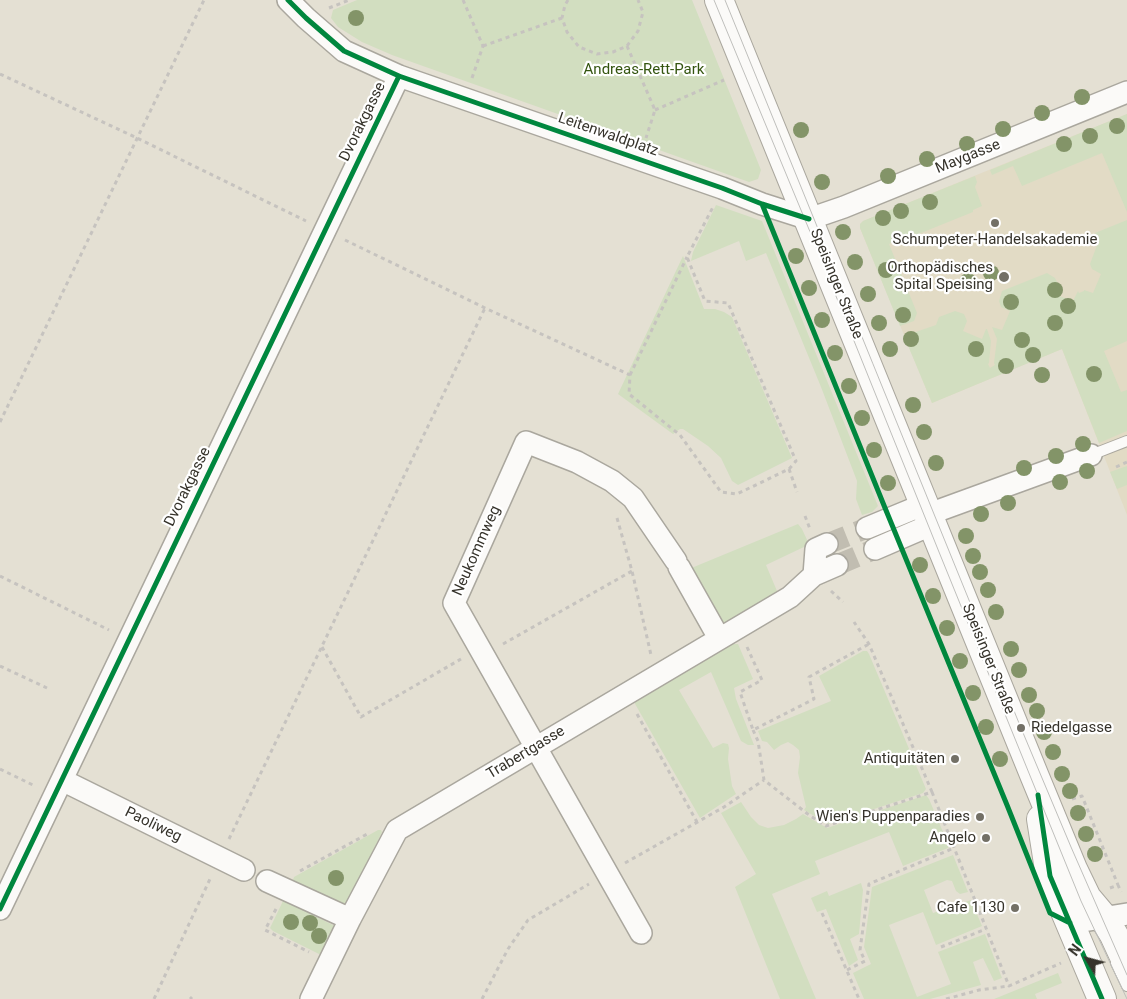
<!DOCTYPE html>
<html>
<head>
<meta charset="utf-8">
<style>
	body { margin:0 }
	#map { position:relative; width:1127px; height:999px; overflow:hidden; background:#e4e0d3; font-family:Roboto,sans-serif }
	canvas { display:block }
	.north { position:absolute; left:1062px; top:934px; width:50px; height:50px; -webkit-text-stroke:4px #fff; paint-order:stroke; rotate:307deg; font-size:14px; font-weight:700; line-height:20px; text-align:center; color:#36332b }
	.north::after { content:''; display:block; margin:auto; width:18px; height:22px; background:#36332b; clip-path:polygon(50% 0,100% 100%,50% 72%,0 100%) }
</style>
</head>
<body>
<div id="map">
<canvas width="1127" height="999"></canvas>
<div class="north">N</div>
</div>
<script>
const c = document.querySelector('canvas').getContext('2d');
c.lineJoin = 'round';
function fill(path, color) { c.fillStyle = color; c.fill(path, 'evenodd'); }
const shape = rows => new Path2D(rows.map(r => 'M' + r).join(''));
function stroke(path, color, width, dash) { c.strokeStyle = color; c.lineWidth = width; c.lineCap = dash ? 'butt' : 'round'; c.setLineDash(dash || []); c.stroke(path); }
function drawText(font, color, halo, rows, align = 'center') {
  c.font = font + ' Roboto,sans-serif'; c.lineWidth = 4.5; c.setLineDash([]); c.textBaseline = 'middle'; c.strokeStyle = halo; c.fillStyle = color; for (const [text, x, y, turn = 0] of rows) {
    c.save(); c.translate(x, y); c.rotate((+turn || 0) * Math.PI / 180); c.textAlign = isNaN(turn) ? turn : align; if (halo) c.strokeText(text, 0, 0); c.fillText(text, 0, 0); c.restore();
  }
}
fill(shape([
	[1127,114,1127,515,1062,349,932,403,860,228,860,224,863,221]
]), '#e2dbc5');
fill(shape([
	[357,0,692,0,761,170,758,179,749,182,392,55,362,42,338,27,331,18,333,10],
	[1127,114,1127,212,1102,153,1022,186,1013,166,992,175,990,170],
	[975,176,977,182,975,187,982,206,973,210,973,212,916,235,915,233,889,244,917,313,914,321,900,326,860,228,860,224,863,221],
	[716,205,762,221,878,506,872,512,862,515,856,499,857,481,821,387,766,253,746,261,739,241,691,261,693,252],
	[1127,220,1127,341,1104,351,1121,392,1127,390,1127,431,1099,443,1062,349,932,403,904,336,936,325,939,317,955,311,964,314,967,321,963,331,982,339,986,329,987,329,991,341,989,363,988,364,990,368,995,365,994,363,997,339,992,327,1002,330,1010,311,1001,307,999,301,1002,291,1047,273,1055,278,1058,284,1054,294,1073,301,1078,291,1079,293,1084,291,1084,290,1093,293,1101,274,1092,269,1090,264,1099,240,1095,233],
	[683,256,704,309,715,309,724,312,732,317,792,458,738,485,732,481,721,458,708,446,683,429,680,429,673,434,618,394],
	[1127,466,1127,485,1117,489,1110,472],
	[798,524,802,529,808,542,806,546,766,565,777,591,776,596,726,626,719,624,689,569],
	[733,644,738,644,753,679,734,688,736,699,754,745,748,745,741,741,711,672,679,690,713,748,723,743,728,744,729,748,728,759,732,786,736,794,700,818,634,702],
	[863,651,867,651,869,654,926,789,923,793,828,824,804,810,806,807,798,773,800,757,799,750,793,745,788,742,781,745,774,750,767,742,762,741,758,731,831,701,819,676],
	[926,795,929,799,949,846,948,848,903,866,889,832,815,861,820,874,772,894,816,999,780,999,735,887,756,874,721,813,741,802,751,817,759,825,768,828,784,825,796,819,803,814,827,828],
	[378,830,381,830,382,832,348,902,343,904,292,883,294,877],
	[953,855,968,892,960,894,956,891,952,881,947,880,924,890,933,913,971,900,982,926,936,945,923,912,889,925,917,997,951,984,938,952,985,934,1002,978,994,981,983,958,973,962,981,985,930,999,864,999,853,973,871,964,864,947,872,887],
	[861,883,863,890,859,934,850,939,858,960,849,966,826,909,817,912,811,898,827,891,829,896],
	[283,901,285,901,335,926,321,955,273,931,270,928],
	[1058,973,1062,983,1035,994,1037,999,994,999]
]), '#d2dec0');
stroke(shape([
	[827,544,867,528],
	[837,565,875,549]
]), '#c1bdb1', 21, [21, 11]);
const lane = shape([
	[1091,455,1127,441],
	[1116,963,1127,986]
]);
const street = shape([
	[288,0,306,18,344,51,399,76,722,188,762,204,809,219,844,207,1127,92],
	[929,514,1091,455],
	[867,528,925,504],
	[875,549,933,524],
	[679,567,719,638],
	[814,575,816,549,827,544],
	[62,780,244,870],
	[267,881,350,919],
	[0,909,399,76],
	[1070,923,1127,914],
	[641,933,454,603,526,442,577,462,612,481,633,498,676,561],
	[311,999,350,919,397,830,790,597,814,575,837,565]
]);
const secondary = shape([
	[719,0,1035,777,1073,869,1087,898,1103,917,1114,935,1127,963],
	[1041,819,1050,876,1102,999]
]);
stroke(lane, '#aaa79e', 12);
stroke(street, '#aaa79e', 24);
stroke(secondary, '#aaa79e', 30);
stroke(shape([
	[463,0,483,46,472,78],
	[568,0,565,5,562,18,567,32,579,47,597,54,613,52,627,46,638,31,643,12,638,0],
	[329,8,349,0],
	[483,46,562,18],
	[627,46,655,110,646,138],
	[0,74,137,138,306,221],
	[655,110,724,80],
	[345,240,485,308,630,375,629,394,680,435,721,492,737,494,789,469,796,461,728,303,705,301,687,257,713,207],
	[630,375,687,257],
	[0,422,204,0],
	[1116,467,1127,462],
	[789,469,797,492],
	[805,516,810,529],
	[617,518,632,571,651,655],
	[0,576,109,630],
	[831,591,843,602],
	[503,644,632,571],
	[322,647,361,717,461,659],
	[747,647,762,680,740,692,753,730,814,699,809,677,869,644],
	[0,666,47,688],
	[637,714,697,822],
	[753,730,758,741,764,780,809,815,826,826,932,792,869,644,854,622],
	[0,769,35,786],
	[932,792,1009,986,1061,963],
	[1072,799,1082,796,1118,885],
	[229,839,485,308],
	[625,863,724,807,764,780],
	[300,871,369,833],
	[1110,888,1118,885,1121,892],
	[276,909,265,930,309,952],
	[822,913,859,999],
	[941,947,986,929],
	[847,970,865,961,860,950,869,884,954,848],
	[154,999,210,879],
	[190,999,192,997],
	[482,999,508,949,528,920,589,884],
	[946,999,979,990,1009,986]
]), '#c6c3bf', 3, [4, 4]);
stroke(lane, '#fbfaf8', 10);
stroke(street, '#fbfaf8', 21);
stroke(secondary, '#fbfaf8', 28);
stroke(shape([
	[714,0,813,239,939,552,1081,901,1127,999],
	[725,0,1021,728,1071,847,1127,975]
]), '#bfbfbc', 1);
stroke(shape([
	[288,0,306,18,344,51,399,76,722,188,762,204,809,219],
	[762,204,883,503,1007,805,1050,913,1070,923],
	[1038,795,1050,876,1102,999],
	[0,909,399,76]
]), '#00873e', 5);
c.fillStyle = '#839468';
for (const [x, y] of [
	[356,18],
	[1082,97],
	[1042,113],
	[1117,126],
	[1003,129],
	[801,130],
	[1090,136],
	[967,144],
	[1064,144],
	[927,159],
	[888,176],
	[822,182],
	[930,202],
	[901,211],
	[883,218],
	[843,232],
	[796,256],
	[855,262],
	[886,270],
	[991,273],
	[968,281],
	[809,288],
	[1055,290],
	[868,294],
	[1011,302],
	[1068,306],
	[903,315],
	[822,320],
	[879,323],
	[1055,323],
	[911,339],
	[1022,340],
	[890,349],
	[976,349],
	[835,353],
	[1033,355],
	[1006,366],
	[1094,374],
	[1042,375],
	[849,386],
	[913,405],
	[862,418],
	[924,432],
	[1083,444],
	[874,450],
	[1056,456],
	[936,463],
	[1024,468],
	[1087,471],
	[1060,482],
	[888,483],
	[1008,503],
	[981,514],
	[966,536],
	[973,556],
	[920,565],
	[980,572],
	[988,590],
	[933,596],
	[996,612],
	[947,628],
	[1011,649],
	[960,661],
	[1019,670],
	[973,693],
	[1029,695],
	[1037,711],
	[986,727],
	[1044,732],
	[1053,752],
	[1000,759],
	[1062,774],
	[1070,791],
	[1078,813],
	[1086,834],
	[1095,854],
	[336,878],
	[291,922],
	[310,923],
	[319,936]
]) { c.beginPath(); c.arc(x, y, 8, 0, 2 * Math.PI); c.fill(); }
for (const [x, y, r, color] of [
	[995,223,5,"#737066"],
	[1004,277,6,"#737066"],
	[1021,728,5,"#737066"],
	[955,759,5,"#737066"],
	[980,817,5,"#737066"],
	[986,838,5,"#737066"],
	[1015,908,5,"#737066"]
]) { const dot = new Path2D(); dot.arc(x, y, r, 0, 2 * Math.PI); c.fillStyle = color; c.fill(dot); stroke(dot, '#fff', 2); }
drawText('15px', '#345510', '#fff', [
	["Andreas-Rett-Park",644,70]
]);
drawText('15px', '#36332b', '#fff', [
	["Dvorakgasse",363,122,-64],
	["Leitenwaldplatz",608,135,19],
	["Maygasse",968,157,-22],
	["Speisinger Straße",836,284,68],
	["Dvorakgasse",188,487,-64],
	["Neukommweg",477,551,-66],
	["Speisinger Straße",988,659,68],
	["Trabertgasse",526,753,-31],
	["Paoliweg",153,825,26]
]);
drawText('15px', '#36332b', '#fff', [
	["Schumpeter-Handelsakademie",995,240,"center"],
	["Orthopädisches",993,268],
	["Spital Speising",993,285],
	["Riedelgasse",1031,728,"left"],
	["Antiquitäten",945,759],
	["Wien's Puppenparadies",970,817],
	["Angelo",976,838],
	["Cafe 1130",1005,908]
], 'right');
</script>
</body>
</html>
